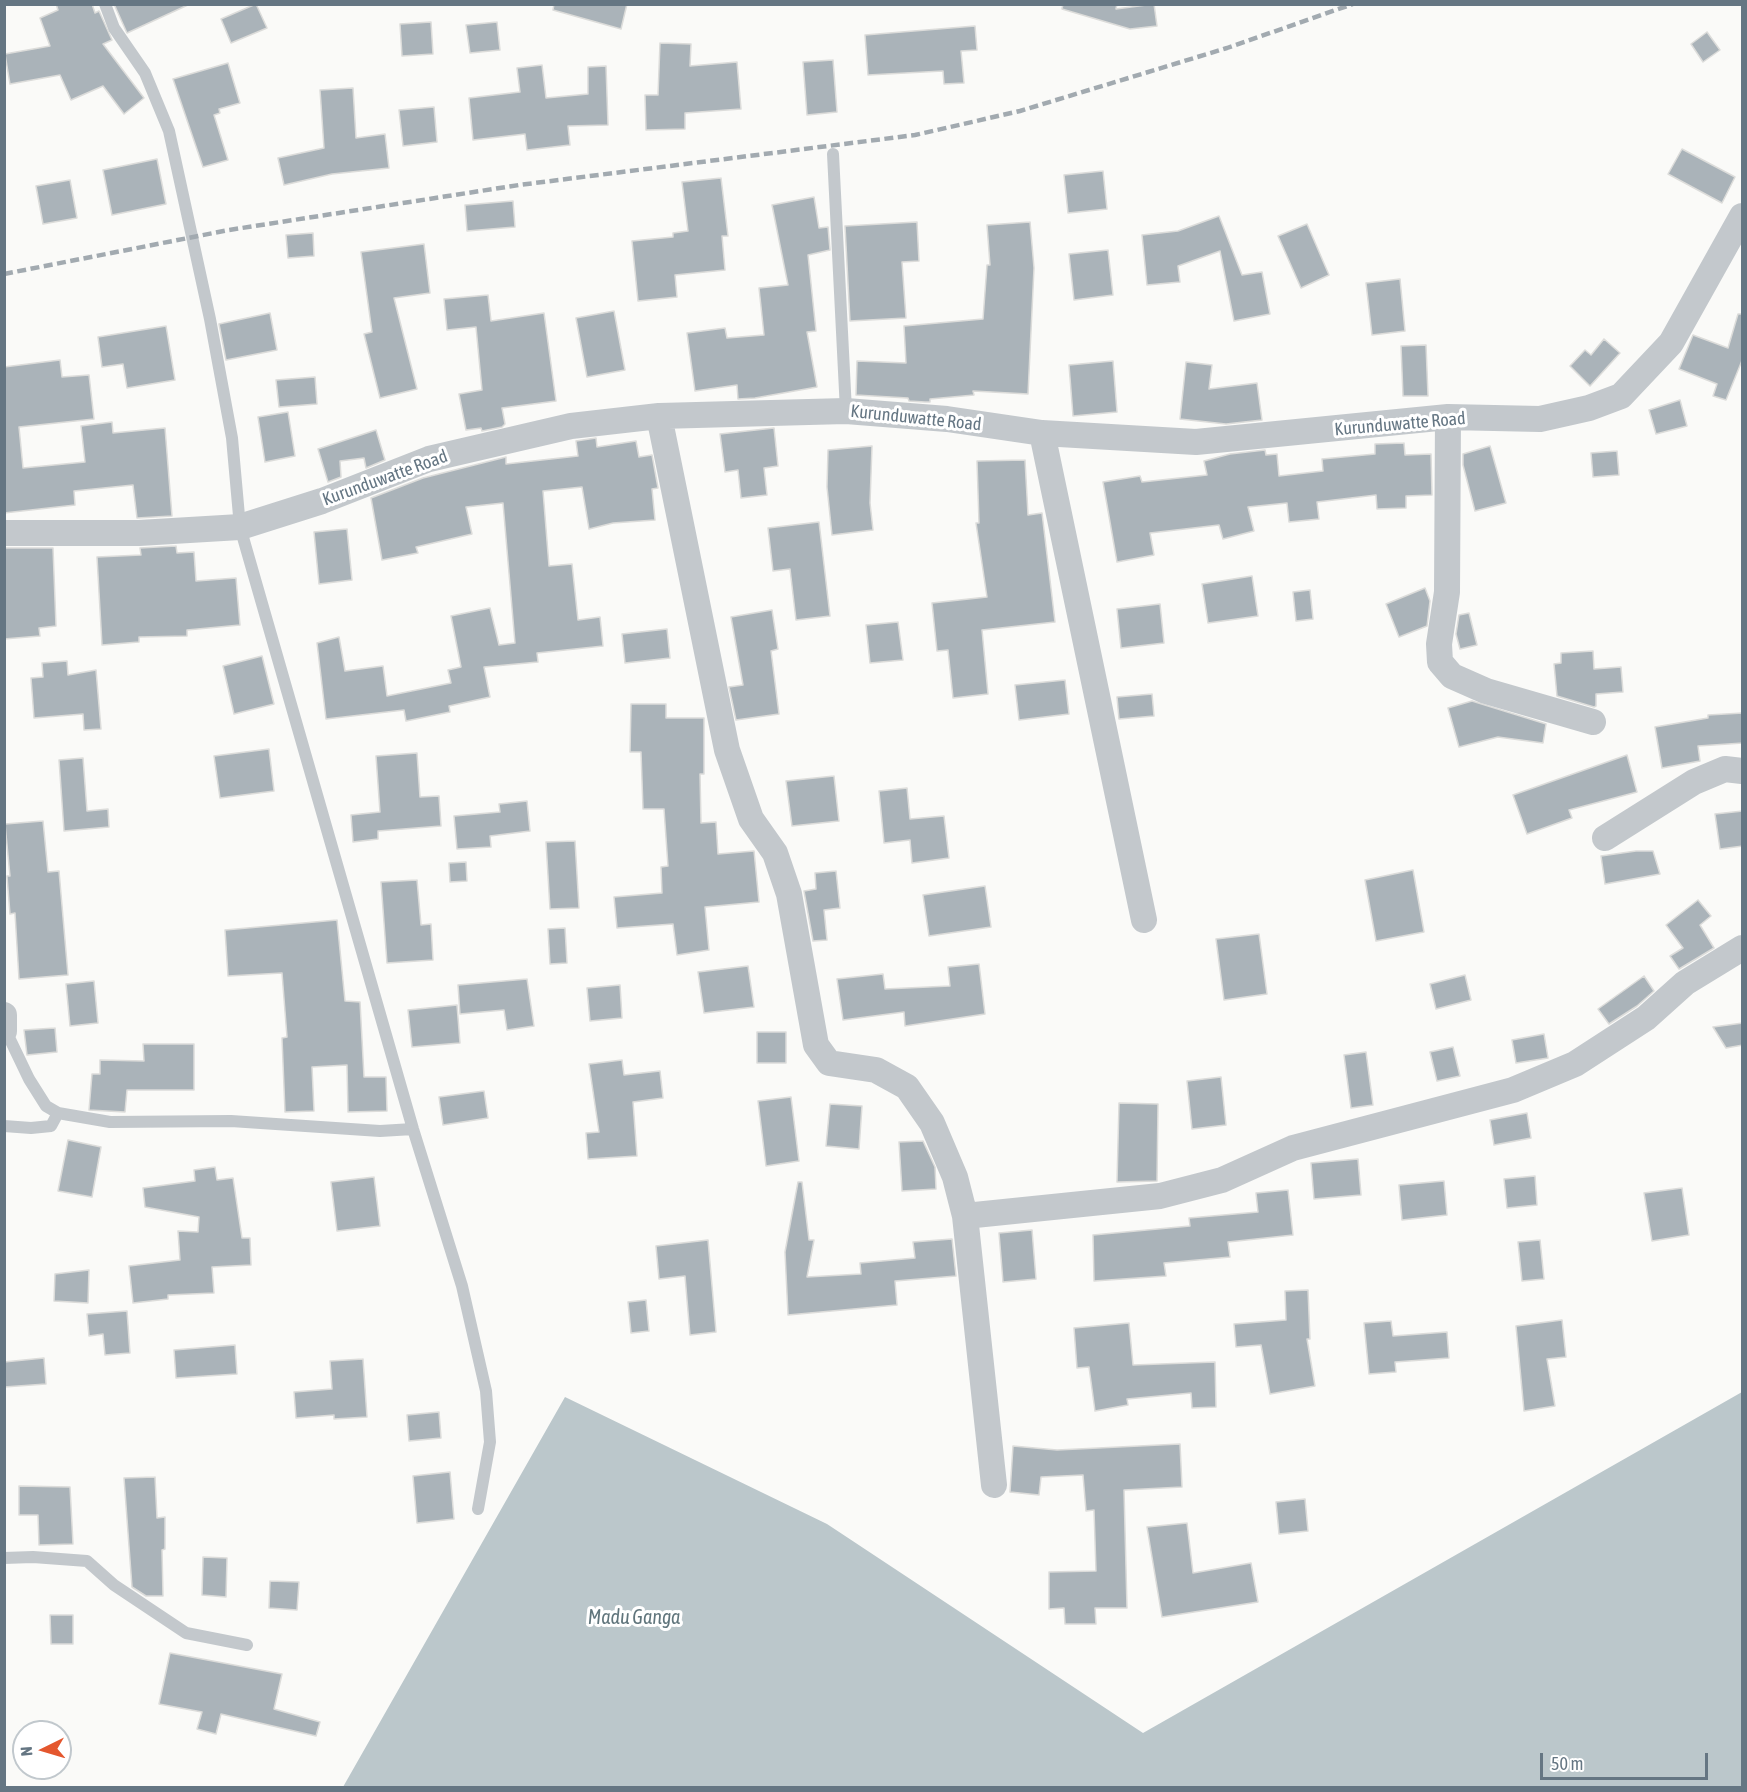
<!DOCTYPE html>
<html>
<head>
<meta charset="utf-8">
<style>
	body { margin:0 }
	#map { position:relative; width:1747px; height:1792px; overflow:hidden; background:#fafaf8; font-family:"Asap Condensed",sans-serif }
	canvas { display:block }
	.frame { position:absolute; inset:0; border:6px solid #657683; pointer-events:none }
	.north { position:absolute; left:12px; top:1720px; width:60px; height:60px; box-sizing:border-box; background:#fff; border:2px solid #c1c8cd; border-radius:50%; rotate:265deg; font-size:16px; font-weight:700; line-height:24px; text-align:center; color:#657683 }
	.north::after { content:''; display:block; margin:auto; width:21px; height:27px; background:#e4572e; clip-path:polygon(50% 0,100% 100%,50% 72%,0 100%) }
	.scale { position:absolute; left:1540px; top:1753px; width:168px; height:27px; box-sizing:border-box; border:3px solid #657683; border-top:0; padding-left:8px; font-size:18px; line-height:21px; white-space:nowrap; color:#657683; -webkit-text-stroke:4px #fff; paint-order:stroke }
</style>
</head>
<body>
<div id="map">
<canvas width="1747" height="1792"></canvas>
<div class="frame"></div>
<div class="north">N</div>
<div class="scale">50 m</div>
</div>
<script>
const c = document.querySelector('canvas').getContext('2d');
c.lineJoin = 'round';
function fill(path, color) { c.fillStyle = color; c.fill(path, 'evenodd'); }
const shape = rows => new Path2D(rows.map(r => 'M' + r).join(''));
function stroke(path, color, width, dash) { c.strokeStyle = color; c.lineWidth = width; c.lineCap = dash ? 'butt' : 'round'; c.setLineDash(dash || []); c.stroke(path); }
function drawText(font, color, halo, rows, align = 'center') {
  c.font = font + ' "Asap Condensed",sans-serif'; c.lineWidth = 6; c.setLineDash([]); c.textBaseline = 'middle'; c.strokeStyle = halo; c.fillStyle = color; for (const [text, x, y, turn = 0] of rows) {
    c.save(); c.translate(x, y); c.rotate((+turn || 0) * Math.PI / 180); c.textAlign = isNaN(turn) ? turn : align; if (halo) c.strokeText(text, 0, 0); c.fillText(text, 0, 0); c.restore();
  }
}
fill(shape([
	[1742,1392,1742,1787,343,1787,565,1397,827,1524,1143,1733]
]), '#bbc7cb');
const building = shape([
	[56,4,92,4,95,13,99,11,112,40,103,44,144,98,124,114,103,86,71,100,60,75,10,84,5,54,50,46,40,18,58,10,56,4],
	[114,4,190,4,127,33,114,4],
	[256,4,267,28,231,43,221,19,256,4],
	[554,4,627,4,621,29,553,10,554,4],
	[1063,4,1117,4,1116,9,1154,4,1157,26,1130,29,1062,9,1063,4],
	[431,22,433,54,402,56,400,24,431,22],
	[497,22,500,50,470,53,466,25,497,22],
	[975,26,977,50,961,51,964,83,944,84,943,71,868,75,865,35,975,26],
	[1707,32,1720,50,1703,62,1691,44,1707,32],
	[660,43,691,44,690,66,737,62,741,109,685,113,685,129,646,130,645,95,658,95,660,43],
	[833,60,837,112,807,115,803,62,833,60],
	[228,63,240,103,219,109,220,113,214,115,228,160,203,167,173,79,228,63],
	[542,65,546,98,588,94,588,67,606,66,608,125,568,126,570,145,527,150,525,134,473,140,469,98,520,92,517,68,542,65],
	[353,88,356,138,385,134,389,168,332,174,284,185,278,158,324,148,320,90,353,88],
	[434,107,437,142,403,146,399,110,434,107],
	[1682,149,1735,177,1722,203,1668,174,1682,149],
	[157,159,166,204,112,215,103,170,157,159],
	[1103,171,1107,209,1068,213,1064,175,1103,171],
	[721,178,728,236,722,236,725,270,675,275,677,297,638,301,632,241,673,237,673,233,688,231,682,182,721,178],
	[70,180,77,218,43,224,36,186,70,180],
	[814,197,819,228,828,227,830,250,808,255,816,331,807,332,817,387,755,398,738,399,737,385,695,391,687,333,725,328,727,338,764,335,759,288,788,285,772,205,814,197],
	[513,201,515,227,467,231,465,205,513,201],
	[1219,216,1242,275,1262,272,1270,314,1234,321,1220,251,1178,266,1180,282,1147,285,1142,235,1178,231,1219,216],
	[917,222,919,261,902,262,906,318,850,321,845,226,917,222],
	[1030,222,1034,268,1028,394,973,391,974,395,930,399,930,402,925,402,909,401,908,398,856,395,857,361,906,363,904,326,983,319,987,265,990,265,987,225,1030,222],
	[1307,224,1329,275,1301,288,1278,236,1307,224],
	[313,233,314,256,288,258,286,235,313,233],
	[424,244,430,293,394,298,417,389,380,398,364,334,372,332,361,252,424,244],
	[1108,250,1113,295,1074,300,1069,254,1108,250],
	[1400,279,1405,331,1372,335,1366,283,1400,279],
	[488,295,491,321,544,313,556,401,502,408,505,424,502,427,482,431,481,428,466,430,459,394,482,390,476,327,447,330,444,299,488,295],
	[614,311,625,370,587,377,576,318,614,311],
	[270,313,277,350,226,360,219,324,270,313],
	[1738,314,1743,314,1743,358,1726,400,1713,396,1717,384,1679,369,1693,335,1728,348,1738,314],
	[166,326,175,380,127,388,123,364,102,367,98,337,166,326],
	[1604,339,1620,353,1590,386,1570,366,1585,350,1591,355,1604,339],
	[1426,345,1428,396,1403,396,1401,346,1426,345],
	[60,360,62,377,89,375,94,419,19,427,23,468,85,462,81,426,112,422,113,433,165,428,172,516,137,518,133,485,74,491,75,505,4,513,4,367,60,360],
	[1113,361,1117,412,1073,416,1069,365,1113,361],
	[1186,362,1212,365,1209,389,1257,383,1262,420,1226,424,1180,419,1186,362],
	[315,377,317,404,279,407,276,380,315,377],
	[1680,400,1687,426,1656,434,1649,410,1680,400],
	[288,412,295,456,265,462,258,417,288,412],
	[774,428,778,466,764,468,767,495,741,498,738,470,725,472,720,434,774,428],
	[376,430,385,460,366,468,364,458,340,461,341,477,328,482,318,449,376,430],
	[596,438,597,447,636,441,639,457,652,455,658,488,652,489,655,520,613,523,589,529,582,487,543,491,549,566,572,564,578,620,600,617,603,646,537,653,538,662,484,667,490,697,449,706,450,712,406,721,404,710,326,719,317,643,339,637,345,671,383,666,387,696,451,683,448,670,461,667,451,616,490,608,499,645,515,643,503,503,466,507,472,534,416,547,418,553,382,560,371,498,423,478,506,457,506,464,578,456,576,441,596,438],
	[1404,443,1405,455,1431,454,1432,495,1406,496,1406,508,1377,509,1376,495,1317,502,1319,519,1289,522,1287,503,1248,507,1254,531,1223,539,1219,525,1150,533,1154,555,1117,562,1103,482,1140,476,1142,482,1207,475,1204,461,1230,454,1265,450,1266,455,1277,454,1279,476,1323,471,1322,459,1375,454,1375,444,1404,443],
	[872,446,870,503,873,530,832,535,827,487,828,450,872,446],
	[1490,446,1506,503,1475,511,1463,465,1463,454,1490,446],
	[1617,451,1619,475,1593,477,1591,453,1617,451],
	[1025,460,1028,515,1042,513,1055,622,982,630,988,694,953,698,948,650,937,651,932,603,987,597,976,523,979,523,977,461,1025,460],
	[819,522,830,616,796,620,790,569,773,571,768,528,819,522],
	[347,529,352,580,319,584,314,532,347,529],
	[176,546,177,553,194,552,196,581,236,578,240,625,187,630,187,636,139,637,139,642,102,645,97,557,141,555,140,548,176,546],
	[4,548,53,548,56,626,39,628,40,636,4,639,4,548],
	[1252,576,1258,616,1208,623,1202,584,1252,576],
	[1425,588,1430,601,1427,626,1399,637,1386,604,1425,588],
	[1310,590,1313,619,1296,621,1293,592,1310,590],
	[1160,604,1164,643,1121,648,1117,609,1160,604],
	[772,610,778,649,771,651,779,714,736,720,729,687,743,685,731,617,772,610],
	[1469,613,1477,645,1460,649,1456,634,1459,615,1469,613],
	[898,622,903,660,870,663,866,625,898,622],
	[667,629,670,658,625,663,622,634,667,629],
	[1593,651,1594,669,1621,667,1623,692,1596,694,1596,706,1594,707,1557,696,1554,664,1561,663,1561,653,1593,651],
	[262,656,274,704,234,714,223,666,262,656],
	[67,661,68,675,96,670,101,729,84,730,83,714,34,718,31,678,43,677,42,663,67,661],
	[1065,680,1069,714,1019,720,1015,685,1065,680],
	[1152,694,1154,716,1119,719,1117,697,1152,694],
	[1472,701,1546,724,1543,743,1498,737,1459,747,1448,708,1472,701],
	[631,704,666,704,666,718,704,718,704,774,700,774,701,823,716,822,718,854,754,851,759,902,705,907,709,950,677,955,673,924,617,928,614,897,662,893,661,867,668,866,664,809,643,809,641,752,630,752,631,704],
	[1743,713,1743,743,1698,746,1700,761,1662,768,1655,727,1708,718,1708,715,1743,713],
	[269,749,274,791,220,798,214,756,269,749],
	[417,753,420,797,439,796,441,826,378,831,378,839,353,842,351,815,380,812,376,756,417,753],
	[1627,755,1637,792,1569,810,1572,818,1527,834,1513,795,1627,755],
	[83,758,87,811,108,809,109,827,64,831,59,760,83,758],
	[834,776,839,821,792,826,786,781,834,776],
	[907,788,910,819,944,816,949,858,912,863,910,840,884,843,879,791,907,788],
	[527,801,530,831,490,836,491,847,457,849,454,816,500,812,499,804,527,801],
	[1743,811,1743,846,1720,849,1715,814,1743,811],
	[43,821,48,872,59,871,68,975,19,979,15,913,10,914,7,876,10,876,5,824,43,821],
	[575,841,579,908,550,909,546,842,575,841],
	[1636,851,1653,851,1660,874,1605,884,1601,856,1636,851],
	[466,862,467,881,450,882,449,863,466,862],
	[1413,870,1424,932,1376,941,1365,880,1413,870],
	[836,871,840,908,824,910,827,940,813,941,804,891,816,889,815,873,836,871],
	[417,880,421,925,431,924,433,960,387,963,381,882,417,880],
	[985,886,991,927,929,936,923,895,985,886],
	[1698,900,1711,916,1700,925,1714,948,1679,969,1670,956,1683,948,1666,925,1698,900],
	[337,920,345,1001,360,1002,364,1077,386,1077,387,1111,348,1112,347,1065,312,1067,314,1111,285,1112,282,1038,287,1037,282,973,228,976,225,930,337,920],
	[565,928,567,963,550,964,548,929,565,928],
	[1259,934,1267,994,1224,1000,1216,939,1259,934],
	[979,964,985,1014,905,1026,904,1012,843,1020,837,979,883,974,885,989,950,986,948,967,979,964],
	[748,966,754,1007,704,1013,698,972,748,966],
	[1465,975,1471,1000,1436,1009,1430,984,1465,975],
	[1644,976,1654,991,1637,1006,1609,1024,1598,1009,1644,976],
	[527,979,534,1026,507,1030,504,1010,460,1014,458,985,527,979],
	[94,981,98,1023,70,1026,66,984,94,981],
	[620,985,622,1018,590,1021,587,988,620,985],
	[457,1005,460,1043,412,1047,408,1010,457,1005],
	[1743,1023,1743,1045,1726,1048,1713,1027,1743,1023],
	[55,1028,57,1052,27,1055,24,1030,55,1028],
	[757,1032,786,1032,786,1063,757,1063,757,1032],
	[1544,1034,1548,1058,1516,1063,1512,1040,1544,1034],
	[143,1044,194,1044,194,1090,127,1090,125,1112,89,1110,92,1074,100,1074,100,1060,144,1061,143,1044],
	[1453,1047,1460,1076,1437,1081,1430,1052,1453,1047],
	[1366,1052,1373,1105,1351,1108,1344,1055,1366,1052],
	[622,1060,624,1075,660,1071,663,1098,633,1102,637,1156,588,1159,586,1133,599,1132,589,1064,622,1060],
	[1221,1077,1226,1125,1192,1129,1187,1081,1221,1077],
	[484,1091,488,1118,443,1125,439,1097,484,1091],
	[791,1097,799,1161,766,1166,758,1101,791,1097],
	[1119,1103,1158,1104,1157,1181,1117,1182,1119,1103],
	[830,1104,862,1106,859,1149,826,1146,830,1104],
	[1527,1113,1531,1138,1494,1145,1490,1120,1527,1113],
	[68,1140,101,1147,92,1197,58,1191,68,1140],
	[923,1141,935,1167,936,1189,902,1191,899,1142,923,1141],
	[1358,1159,1361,1195,1314,1199,1311,1163,1358,1159],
	[215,1167,217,1180,233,1178,242,1238,250,1238,251,1265,212,1267,214,1293,168,1295,168,1299,133,1303,129,1266,180,1260,178,1231,198,1232,199,1217,145,1207,143,1188,195,1181,194,1170,215,1167],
	[1535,1176,1537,1205,1507,1208,1504,1179,1535,1176],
	[374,1177,380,1226,337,1231,331,1182,374,1177],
	[1444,1181,1447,1215,1402,1220,1399,1185,1444,1181],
	[798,1182,802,1182,809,1240,814,1240,807,1277,861,1274,860,1263,915,1258,913,1242,952,1239,956,1276,895,1281,897,1305,788,1315,785,1252,798,1182],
	[1682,1188,1689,1235,1652,1241,1644,1193,1682,1188],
	[1288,1190,1293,1235,1228,1242,1230,1257,1164,1263,1166,1276,1094,1281,1093,1235,1190,1226,1189,1218,1258,1212,1256,1193,1288,1190],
	[1032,1230,1036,1279,1003,1282,999,1233,1032,1230],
	[708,1240,716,1332,690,1335,685,1276,659,1279,656,1246,708,1240],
	[1540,1240,1544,1279,1522,1281,1518,1242,1540,1240],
	[89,1270,88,1303,54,1301,55,1274,89,1270],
	[1308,1290,1310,1339,1307,1339,1315,1386,1270,1394,1261,1345,1236,1347,1234,1324,1286,1320,1285,1291,1308,1290],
	[646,1300,649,1331,631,1333,628,1302,646,1300],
	[127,1311,130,1353,105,1355,103,1334,89,1336,87,1314,127,1311],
	[1562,1320,1566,1357,1547,1359,1555,1406,1524,1411,1516,1326,1562,1320],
	[1391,1321,1393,1336,1447,1332,1449,1358,1395,1362,1396,1372,1369,1374,1364,1323,1391,1321],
	[1129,1323,1133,1365,1215,1362,1216,1407,1192,1408,1191,1393,1127,1399,1128,1405,1095,1411,1089,1367,1077,1368,1074,1328,1129,1323],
	[235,1345,237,1374,176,1378,174,1350,235,1345],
	[44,1358,46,1384,4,1387,4,1362,44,1358],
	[363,1359,367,1417,334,1419,334,1415,296,1418,294,1392,332,1389,330,1361,363,1359],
	[439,1412,441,1438,409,1441,407,1415,439,1412],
	[1180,1444,1182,1487,1124,1490,1127,1608,1095,1608,1096,1624,1065,1624,1064,1608,1049,1609,1049,1572,1096,1571,1094,1510,1086,1511,1083,1475,1041,1477,1039,1495,1010,1492,1013,1446,1057,1450,1180,1444],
	[450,1472,454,1519,417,1523,413,1476,450,1472],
	[155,1477,157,1518,165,1517,165,1549,162,1550,163,1596,146,1596,132,1587,124,1478,155,1477],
	[19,1486,70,1487,73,1544,39,1545,38,1515,19,1515,19,1486],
	[1305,1499,1308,1531,1279,1534,1276,1502,1305,1499],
	[1187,1523,1193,1573,1251,1563,1258,1602,1162,1617,1147,1527,1187,1523],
	[203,1557,227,1558,226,1597,202,1595,203,1557],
	[270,1581,299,1582,297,1610,269,1608,270,1581],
	[50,1615,73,1615,73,1644,51,1644,50,1615],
	[170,1653,282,1674,274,1709,320,1722,316,1736,221,1714,216,1734,197,1729,202,1712,159,1704,170,1653]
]);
fill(building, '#aab3b9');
stroke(building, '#dcdcda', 1.5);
stroke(shape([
	[105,4,114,28,145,73,169,131,210,319,232,438,240,527,413,1129,462,1286,486,1391,490,1442,478,1509],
	[833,154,846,411],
	[6,1031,29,1079,46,1106,58,1113,110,1122,231,1121,380,1131,413,1129],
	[4,1126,31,1128,51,1126,58,1113],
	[4,1558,33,1557,87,1561,114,1585,186,1633,247,1645]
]), '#c3c8cc', 12);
stroke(shape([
	[659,416,727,750,751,819,775,853,789,894,816,1045,829,1063,876,1070,907,1087,932,1123,955,1177,965,1216,994,1485],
	[1448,417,1447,592,1439,644,1440,662,1452,676,1486,691,1593,722],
	[1042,433,1144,920],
	[4,533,139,533,240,527,322,501,429,459,571,426,659,416,846,411,947,419,1042,433,1196,442,1448,417,1540,419,1589,408,1621,396,1671,343,1742,216],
	[1605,838,1694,782,1725,769,1742,771],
	[4,1015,4,1031],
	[965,1216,1160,1196,1222,1180,1293,1148,1513,1090,1575,1064,1646,1018,1685,983,1742,948]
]), '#c3c8cc', 26);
stroke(shape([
	[4,274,229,230,519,185,915,135,1020,111,1227,48,1353,4]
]), '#a2aab0', 4.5, [9, 4.5]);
drawText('18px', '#657683', '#fff', [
	["Kurunduwatte Road",916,418,6],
	["Kurunduwatte Road",1400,424,-5],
	["Kurunduwatte Road",385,478,-20]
]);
drawText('italic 20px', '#60757c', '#fff', [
	["Madu Ganga",634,1618]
]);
</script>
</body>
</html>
